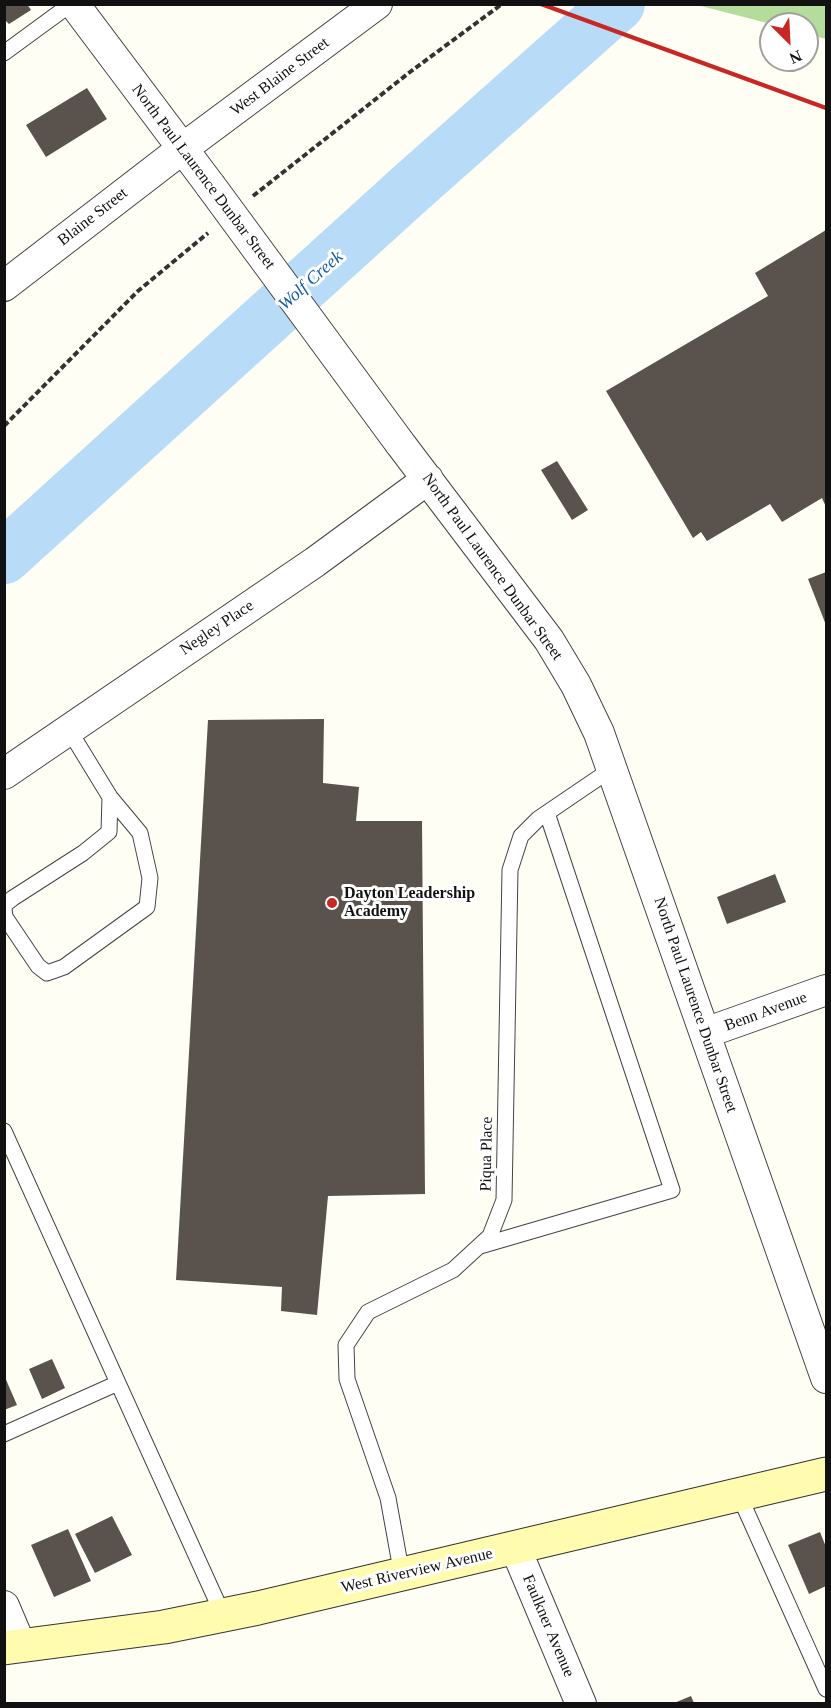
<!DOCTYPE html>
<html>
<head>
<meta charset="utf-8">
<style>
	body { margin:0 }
	#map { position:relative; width:831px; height:1708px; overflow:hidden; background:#fffef5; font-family:"Times New Roman",serif }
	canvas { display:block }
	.frame { position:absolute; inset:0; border:6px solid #111; pointer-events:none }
	.north { position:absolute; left:759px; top:12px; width:60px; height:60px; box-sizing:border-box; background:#fff; border:2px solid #a0a0a0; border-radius:50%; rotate:156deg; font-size:16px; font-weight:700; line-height:24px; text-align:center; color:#111 }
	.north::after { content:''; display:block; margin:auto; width:21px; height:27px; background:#c72823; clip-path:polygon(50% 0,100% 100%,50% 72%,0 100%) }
</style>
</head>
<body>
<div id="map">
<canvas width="831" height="1708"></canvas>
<div class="frame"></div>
<div class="north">N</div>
</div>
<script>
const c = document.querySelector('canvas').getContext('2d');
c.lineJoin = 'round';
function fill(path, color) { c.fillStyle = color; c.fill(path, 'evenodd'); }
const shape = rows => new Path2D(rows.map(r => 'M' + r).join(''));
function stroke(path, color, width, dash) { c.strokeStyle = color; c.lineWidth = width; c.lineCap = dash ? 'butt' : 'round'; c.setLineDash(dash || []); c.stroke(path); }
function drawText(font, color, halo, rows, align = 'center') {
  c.font = font + ' "Times New Roman",serif'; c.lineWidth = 6; c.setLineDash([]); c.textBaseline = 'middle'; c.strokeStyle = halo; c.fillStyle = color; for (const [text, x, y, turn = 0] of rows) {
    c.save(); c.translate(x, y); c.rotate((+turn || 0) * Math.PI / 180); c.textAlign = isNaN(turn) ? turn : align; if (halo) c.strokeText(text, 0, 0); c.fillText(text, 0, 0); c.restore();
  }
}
fill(shape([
	[697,5,826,5,826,39,807,34,807,24,771,24]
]), '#b4dd9b');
stroke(shape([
	[4,557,412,187,618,4]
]), '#b8dbf8', 54);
fill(shape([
	[4,4,27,4,31,10,9,24,4,19],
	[87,88,107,119,46,157,26,125],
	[826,230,826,507,822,498,782,522,770,504,707,541,701,532,693,538,606,391,768,296,755,273],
	[557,461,588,510,572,520,541,470],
	[826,572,826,625,808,579],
	[324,719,323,783,359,787,356,821,422,821,425,1194,328,1196,317,1315,281,1311,282,1287,176,1280,208,720],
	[775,874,786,902,727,924,717,897],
	[52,1359,65,1388,42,1399,29,1369],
	[4,1375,17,1405,4,1410],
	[112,1516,132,1555,95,1573,75,1534],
	[68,1529,91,1581,54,1597,31,1545],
	[820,1532,826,1547,826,1586,809,1594,788,1545],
	[691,1696,694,1703,674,1703]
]), '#5a534d');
const lane = shape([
	[4,53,71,4],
	[4,905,13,898,83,853,109,832,110,797],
	[4,908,5,917,38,966,47,973,64,967,147,907,150,878,140,833,110,797,69,730],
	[4,1131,223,1615],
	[480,1246,672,1190,547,813],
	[4,1434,118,1383],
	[739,1495,826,1689],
	[402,1575,388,1498,347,1379,346,1345,368,1312,453,1270,490,1236,504,1200,510,870,521,836,538,819,613,768]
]);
const street = shape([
	[74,4,210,185],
	[4,286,182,149,377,4],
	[399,442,549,640,576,685,599,733,826,1378],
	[4,774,315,562,428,479],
	[705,1033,826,990],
	[515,1547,581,1704],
	[4,1606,21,1646]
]);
const secondary = shape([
	[4,1648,164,1627,258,1608,826,1474]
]);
stroke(lane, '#444', 17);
stroke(street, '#444', 32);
stroke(secondary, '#333', 35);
stroke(shape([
	[253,196,410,72,502,4],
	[4,426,138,291,208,233]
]), '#333', 4, [6, 3]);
stroke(lane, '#fff', 15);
stroke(street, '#fff', 30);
stroke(secondary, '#fffcb0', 33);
stroke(shape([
	[541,4,826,108]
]), '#c72823', 4.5);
const streetBridge = shape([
	[210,185,399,442]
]);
stroke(streetBridge, '#444', 32, []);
stroke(streetBridge, '#fff', 30);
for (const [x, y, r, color] of [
	[332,903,6,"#c72823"]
]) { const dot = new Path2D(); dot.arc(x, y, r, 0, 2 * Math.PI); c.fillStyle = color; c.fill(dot); stroke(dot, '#fff', 2); }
drawText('16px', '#111', '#fff', [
	["West Blaine Street",280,77,-37],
	["North Paul Laurence Dunbar Street",203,177,53],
	["Blaine Street",93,217,-38],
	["North Paul Laurence Dunbar Street",492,567,54],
	["Negley Place",217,628,-34],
	["North Paul Laurence Dunbar Street",695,1005,71],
	["Benn Avenue",766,1012,-20],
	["Piqua Place",487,1154,-89],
	["West Riverview Avenue",417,1571,-13],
	["Faulkner Avenue",548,1626,67]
]);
drawText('bold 16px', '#111', '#fff', [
	["Dayton Leadership",344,894],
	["Academy",344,912]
], 'left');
drawText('italic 18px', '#145da8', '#fff', [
	["Wolf Creek",311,281,-42]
]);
</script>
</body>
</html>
